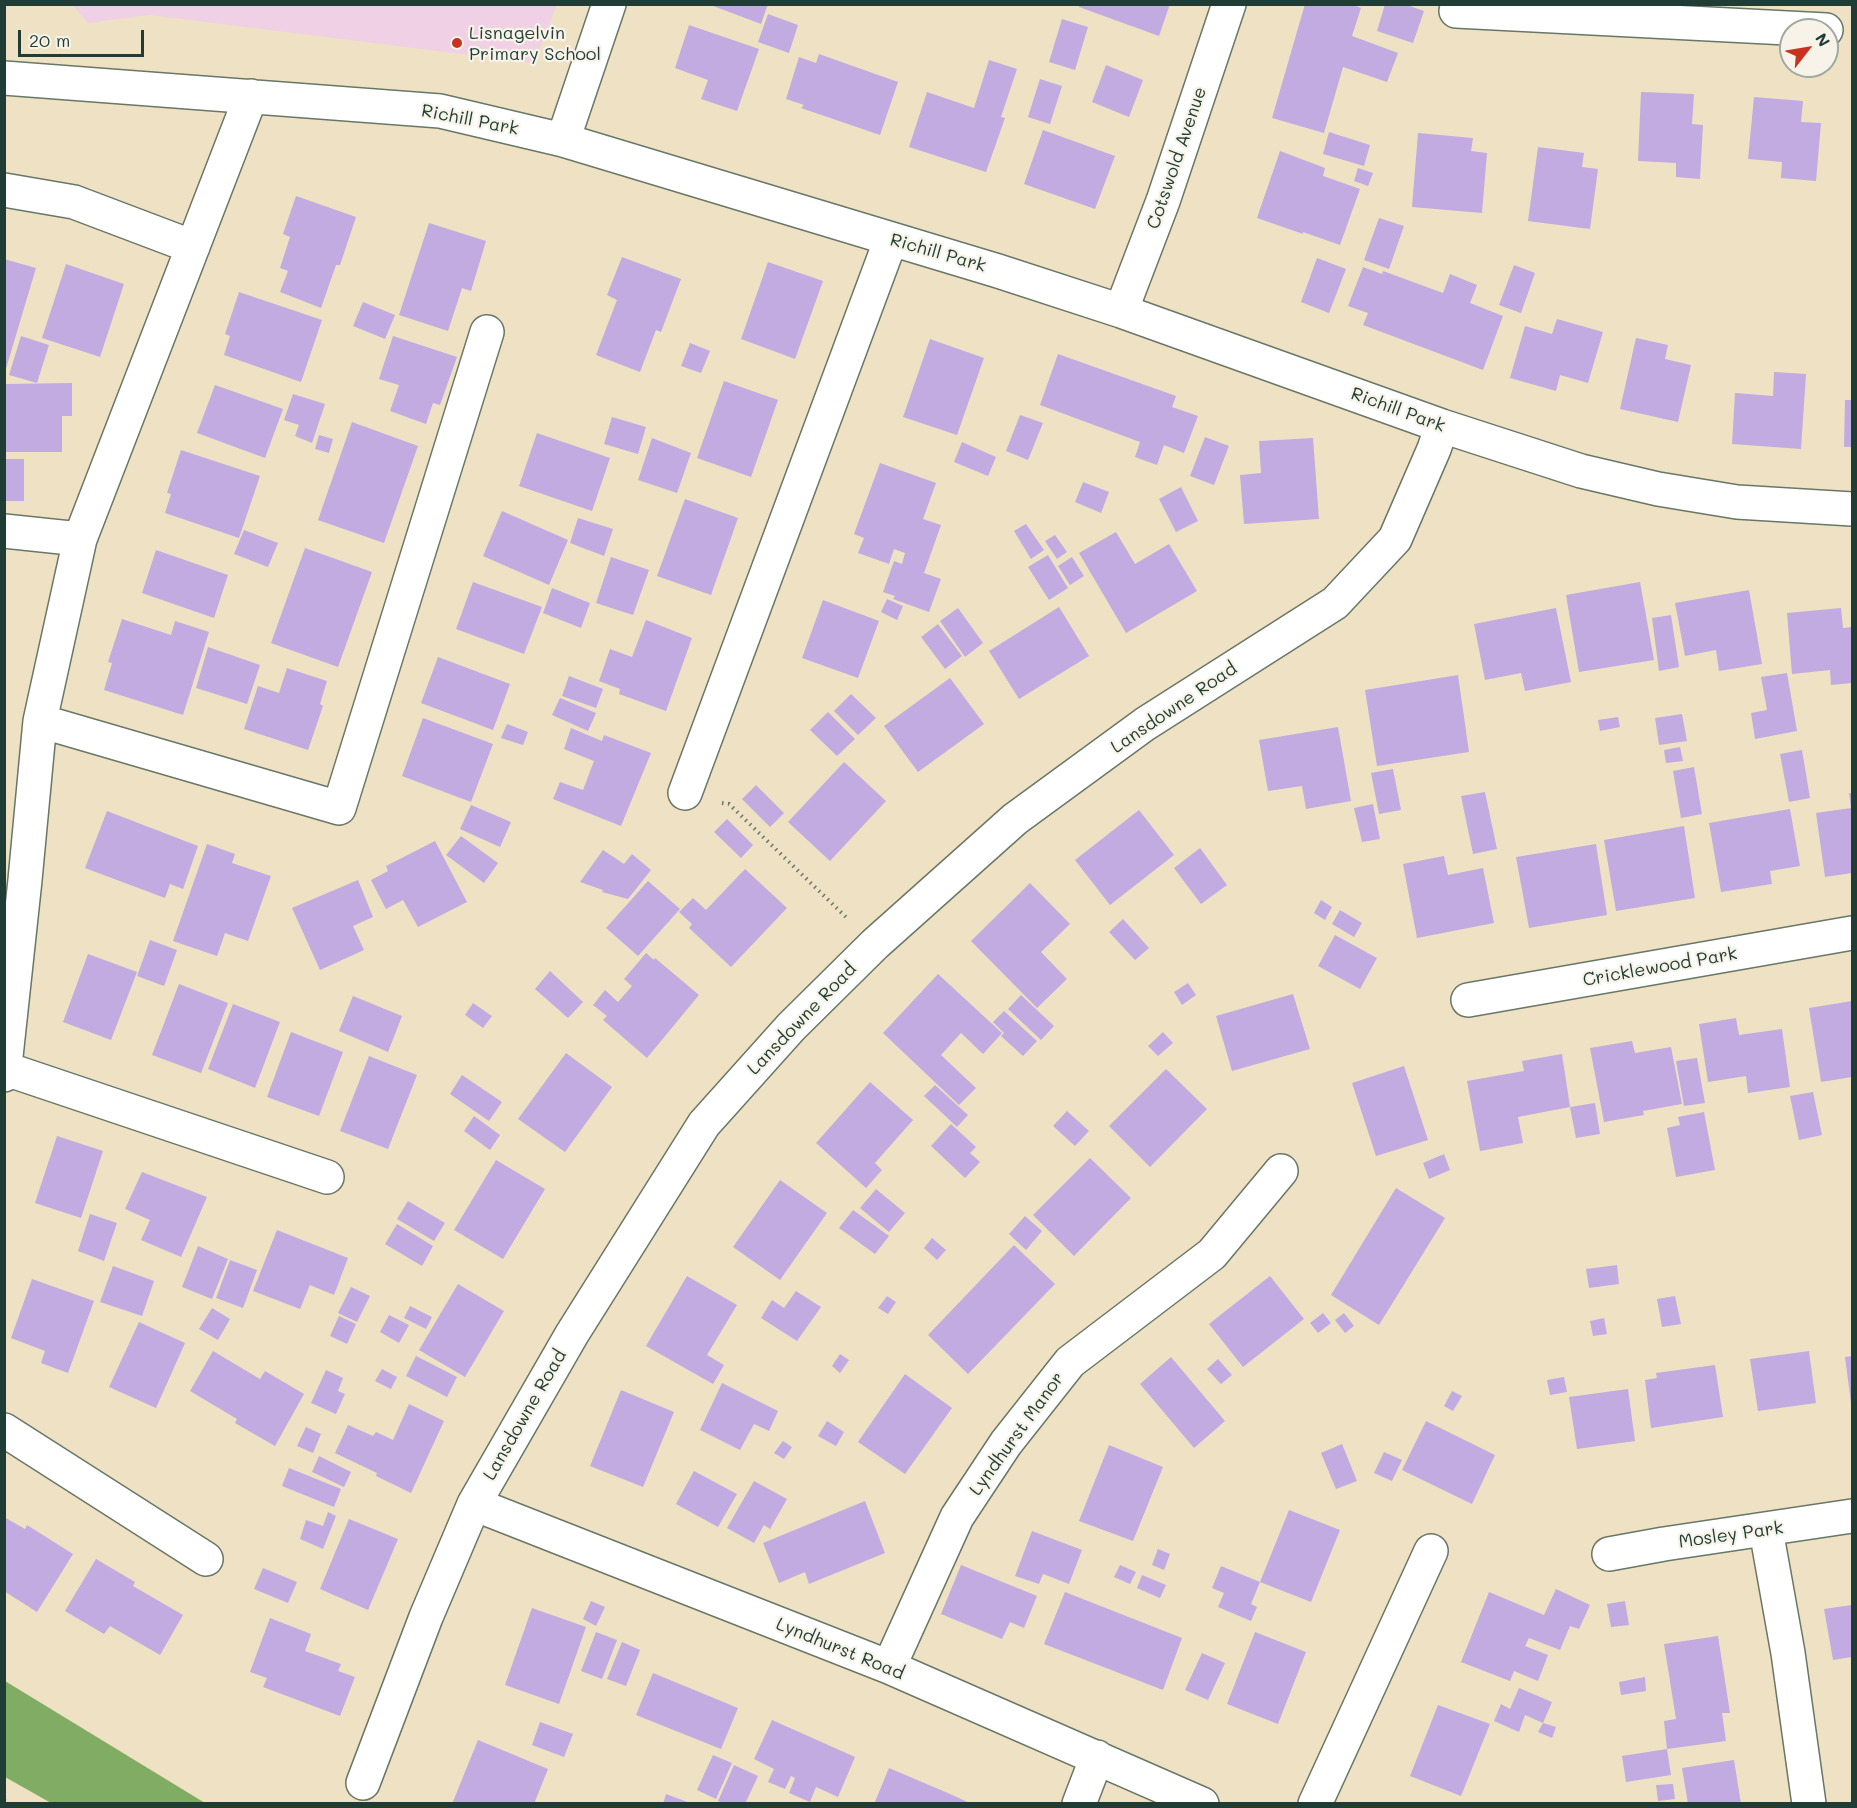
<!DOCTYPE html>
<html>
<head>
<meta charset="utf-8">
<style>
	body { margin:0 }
	#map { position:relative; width:1857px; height:1808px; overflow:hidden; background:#efe2c4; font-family:Mali,sans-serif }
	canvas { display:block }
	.frame { position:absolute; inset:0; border:6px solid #1f3d34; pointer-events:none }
	.north { position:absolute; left:1779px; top:18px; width:60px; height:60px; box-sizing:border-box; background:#f7f3e8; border:2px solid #a1aaa0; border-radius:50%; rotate:59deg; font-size:16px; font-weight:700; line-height:24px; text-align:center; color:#1f3d34 }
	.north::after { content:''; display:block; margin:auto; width:21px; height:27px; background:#c8321e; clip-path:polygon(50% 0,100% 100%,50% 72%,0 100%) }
	.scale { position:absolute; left:18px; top:30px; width:126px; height:27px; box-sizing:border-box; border:3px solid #1f3d34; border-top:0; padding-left:8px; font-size:18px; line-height:21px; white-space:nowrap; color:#1f3d34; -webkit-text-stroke:4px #f7f3e8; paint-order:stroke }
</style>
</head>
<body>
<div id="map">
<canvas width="1857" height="1808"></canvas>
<div class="frame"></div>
<div class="north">N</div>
<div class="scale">20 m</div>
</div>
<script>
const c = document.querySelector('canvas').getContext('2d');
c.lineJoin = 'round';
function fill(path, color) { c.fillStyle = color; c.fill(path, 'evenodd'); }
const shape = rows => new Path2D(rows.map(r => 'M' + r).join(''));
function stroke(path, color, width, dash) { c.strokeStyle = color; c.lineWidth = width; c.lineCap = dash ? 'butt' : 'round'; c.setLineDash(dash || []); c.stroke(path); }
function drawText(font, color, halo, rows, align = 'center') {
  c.font = font + ' Mali,sans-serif'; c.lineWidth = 4.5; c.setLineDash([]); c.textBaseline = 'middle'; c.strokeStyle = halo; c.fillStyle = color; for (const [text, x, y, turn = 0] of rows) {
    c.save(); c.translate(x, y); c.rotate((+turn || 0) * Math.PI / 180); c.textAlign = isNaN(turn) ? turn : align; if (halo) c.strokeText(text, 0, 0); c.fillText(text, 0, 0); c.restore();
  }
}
fill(shape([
	[72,5,557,5,534,63,149,15,88,23]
]), '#efd0e5');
fill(shape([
	[4,1681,5,1681,205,1803,51,1803,5,1777]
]), '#81ac63');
fill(shape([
	[708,4,768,4,761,24],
	[1080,4,1170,4,1159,36,1079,7],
	[1305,4,1351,4,1361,8,1352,36,1398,53,1387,82,1343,67,1324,133,1272,118],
	[1385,4,1404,4,1424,11,1413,43,1377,31],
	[768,14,798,25,789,53,758,42],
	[1062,19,1088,27,1075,70,1049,62],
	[689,25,759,49,737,111,701,99,708,80,675,68],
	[819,54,898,82,880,135,801,108,804,105,786,99,799,57,816,63],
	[989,60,1017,69,1001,117,1005,118,986,172,909,147,927,92,974,108],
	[1106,65,1143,80,1129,117,1092,102],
	[1040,79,1062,86,1050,124,1028,117],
	[1641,92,1694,94,1692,124,1703,125,1700,179,1676,177,1676,163,1638,161],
	[1754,97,1803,101,1801,122,1821,123,1816,181,1781,178,1782,162,1748,159],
	[1043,130,1115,156,1095,209,1024,184],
	[1329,132,1370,145,1364,166,1323,154],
	[1418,133,1473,138,1471,151,1487,153,1482,213,1412,207],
	[1538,147,1584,153,1582,167,1598,169,1590,229,1528,221],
	[1280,151,1325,168,1323,176,1360,189,1340,245,1303,232,1303,234,1257,218],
	[1358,168,1373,173,1368,186,1354,181],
	[296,196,356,217,340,265,336,265,321,308,280,292,288,271,280,268,290,237,283,234],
	[1379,218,1404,226,1389,269,1364,260],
	[429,223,486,241,471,291,462,288,448,331,399,315],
	[622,257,681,279,661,332,656,330,640,372,596,355,617,300,607,295],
	[1317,258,1346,269,1329,313,1301,302],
	[4,259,36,268,5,372,4,372],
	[768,262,823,281,795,359,741,339],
	[66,264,124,284,100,357,42,338],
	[1514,265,1535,273,1521,313,1499,305],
	[1363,267,1382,274,1383,271,1443,293,1450,274,1477,285,1470,303,1503,316,1483,370,1363,325,1368,313,1348,306],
	[239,292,322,320,301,382,224,355,230,336,225,334],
	[363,302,395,315,385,339,353,326],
	[1557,319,1603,332,1588,383,1560,375,1556,391,1510,378,1525,326,1552,334],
	[21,336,49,345,37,383,9,375],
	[393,336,457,357,440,405,433,403,426,424,390,411,399,385,379,379],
	[1636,338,1668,345,1665,359,1691,365,1678,422,1620,409],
	[930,339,984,358,957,435,903,417],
	[690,343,710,351,701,373,681,366],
	[1058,354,1176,396,1172,407,1198,416,1184,453,1164,445,1157,465,1135,457,1140,442,1040,405],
	[1774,372,1806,374,1801,449,1732,444,1735,393,1773,396],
	[724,381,778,400,751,477,697,458],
	[72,383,72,416,62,416,62,452,4,452,4,384],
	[215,385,283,409,265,458,197,433],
	[293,394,325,404,312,443,295,436,299,425,284,420],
	[1845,400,1852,400,1852,447,1844,447],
	[1020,415,1043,423,1028,460,1006,451],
	[612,417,646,427,638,454,604,444],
	[352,422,418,446,384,543,318,520],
	[537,433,610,458,592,511,519,486],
	[319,435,333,439,329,453,315,449],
	[1205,437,1229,446,1214,485,1190,476],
	[652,438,691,453,677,493,638,480],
	[1313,438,1319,519,1244,524,1240,475,1261,473,1259,441],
	[962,442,996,457,988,476,954,462],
	[181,450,260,476,239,538,165,513,171,494,167,493],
	[4,459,24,459,24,501,4,501],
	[880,463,936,483,923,519,941,525,924,573,941,579,929,612,893,599,895,596,883,592,894,561,902,564,905,553,894,549,889,564,858,553,864,538,854,534],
	[1083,482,1109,492,1101,513,1075,502],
	[1181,487,1198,521,1176,532,1159,499],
	[685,499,738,518,711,595,657,576],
	[502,511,568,540,549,585,483,556],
	[578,518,613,529,604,556,570,543],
	[1026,524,1044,550,1031,559,1014,531],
	[244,530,278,543,268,567,234,554],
	[1116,532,1135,564,1169,544,1197,591,1126,633,1079,553],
	[1055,535,1067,552,1057,559,1045,541],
	[305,548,372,572,338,667,271,643],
	[156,550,228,575,214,618,142,593],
	[1048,555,1068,588,1049,600,1028,567],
	[611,557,649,570,633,615,596,603],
	[1072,557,1084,576,1070,585,1058,566],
	[473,582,542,607,524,654,456,629],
	[1640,582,1654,660,1579,672,1566,595],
	[552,588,590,603,581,628,543,613],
	[1749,590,1762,664,1719,671,1716,650,1685,656,1675,603],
	[887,599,903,606,897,620,881,612],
	[823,600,879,621,858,678,802,658],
	[1059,607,1089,656,1019,699,989,651],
	[958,608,983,643,965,657,940,621],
	[1556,608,1571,682,1525,691,1521,673,1485,680,1474,624],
	[1841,608,1843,628,1852,627,1852,683,1831,685,1830,670,1792,674,1787,613],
	[1671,615,1679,667,1659,671,1652,618],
	[122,619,171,635,175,621,209,632,183,715,104,690,112,663,108,662],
	[646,620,692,638,666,711,619,694,620,689,599,681,610,649,632,657],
	[938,624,962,656,945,669,921,637],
	[208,647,260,665,247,704,196,688],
	[438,657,510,684,493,730,421,703],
	[287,668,327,681,320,704,323,706,308,750,244,729,258,686,279,693],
	[1787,673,1797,731,1755,739,1751,713,1767,710,1761,677],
	[1458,675,1469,752,1377,766,1365,690],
	[569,676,603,689,596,708,562,696],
	[950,678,984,724,918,772,884,726],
	[851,694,876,718,858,735,834,711],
	[560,698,596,713,588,731,552,715],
	[828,712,855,739,837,756,810,730],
	[1682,714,1687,741,1659,745,1655,718],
	[1618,717,1620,727,1600,731,1598,720],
	[423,718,493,744,471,802,402,776],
	[507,724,528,732,523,745,501,738],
	[1338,727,1351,801,1306,809,1302,786,1268,791,1259,740],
	[571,728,602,741,604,735,651,753,621,826,553,799,560,782,583,790,594,761,564,749],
	[1680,747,1683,761,1666,763,1664,750],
	[1802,750,1810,798,1789,802,1780,754],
	[844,762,886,801,830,861,788,822],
	[1694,767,1702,814,1681,818,1673,771],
	[1393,769,1401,810,1379,814,1371,773],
	[756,785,784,813,770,827,742,799],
	[1485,792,1497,849,1473,854,1461,796],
	[1849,793,1852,793,1852,873,1825,877,1816,813,1851,808],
	[1373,804,1380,839,1362,842,1354,808],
	[471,805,511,822,500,847,460,829],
	[1790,809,1800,866,1770,871,1772,884,1721,892,1709,823],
	[1139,810,1174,855,1110,905,1075,860],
	[107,811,198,846,183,889,170,884,165,898,85,868],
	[727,819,753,845,741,858,714,832],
	[1684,826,1695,898,1616,911,1604,840],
	[461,836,498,863,484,883,446,855],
	[435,841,467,902,418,927,403,900,386,909,371,880,388,871,386,866],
	[207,844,235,854,232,863,271,876,248,941,225,933,217,956,173,941],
	[1596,844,1607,915,1529,928,1516,857],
	[1200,848,1227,885,1201,904,1174,868],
	[603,850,624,864,632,854,651,870,628,899,602,892,603,890,580,882],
	[1444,856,1448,875,1483,868,1494,923,1417,938,1403,864],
	[745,869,787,908,731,967,689,928,692,924,679,912,693,898,706,910],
	[358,880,373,917,353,926,364,950,320,970,292,908],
	[648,881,680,909,638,956,606,928],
	[1030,883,1070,924,1041,952,1067,979,1037,1008,971,941],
	[1321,900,1332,907,1325,920,1314,913],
	[1340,910,1362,923,1354,937,1332,924],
	[1123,919,1149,948,1135,960,1109,932],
	[1335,935,1377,958,1360,989,1318,966],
	[150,940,177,950,164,986,137,976],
	[646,953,654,960,655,958,699,995,647,1058,603,1020,607,1016,593,1005,605,990,618,1002,632,986,624,979],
	[88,954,137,972,111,1040,63,1022],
	[550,971,583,1002,568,1018,535,989],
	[938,974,1002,1033,983,1054,961,1033,941,1055,976,1088,959,1105,883,1033],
	[1188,983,1196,995,1182,1005,1174,992],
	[179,984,228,1003,201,1073,152,1055],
	[1293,994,1310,1049,1232,1071,1216,1016],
	[1021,995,1054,1026,1041,1040,1008,1009],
	[353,996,402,1016,388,1052,339,1031],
	[1852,1001,1852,1077,1821,1082,1809,1008],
	[473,1003,492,1016,483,1028,465,1015],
	[233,1004,280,1022,255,1088,208,1069],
	[1004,1011,1037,1041,1023,1056,1001,1036,1004,1033,993,1022],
	[1736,1018,1739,1035,1782,1029,1790,1087,1748,1093,1746,1076,1708,1082,1699,1024],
	[291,1032,343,1052,319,1116,267,1097],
	[1163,1032,1173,1043,1158,1056,1148,1046],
	[1632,1041,1635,1053,1671,1047,1682,1104,1643,1111,1644,1115,1604,1122,1590,1048],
	[566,1053,612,1087,565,1152,518,1119],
	[1562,1054,1570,1107,1518,1117,1523,1143,1480,1151,1467,1081,1524,1071,1522,1061],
	[369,1056,417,1075,388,1149,340,1131],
	[1697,1058,1705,1103,1684,1106,1676,1061],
	[1404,1066,1428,1140,1376,1156,1352,1083],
	[1166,1069,1207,1109,1150,1167,1109,1126],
	[462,1075,502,1102,489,1121,450,1094],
	[870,1082,913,1120,875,1163,882,1170,866,1188,816,1143],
	[935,1085,968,1115,957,1127,924,1096],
	[1813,1092,1822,1135,1799,1140,1790,1096],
	[1595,1103,1600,1134,1576,1138,1570,1107],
	[1067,1111,1089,1131,1075,1146,1053,1126],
	[1704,1112,1715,1170,1676,1177,1667,1128,1680,1125,1678,1117],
	[474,1116,500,1135,490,1150,464,1131],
	[951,1124,976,1147,970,1153,980,1162,965,1178,931,1146],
	[57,1136,103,1151,81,1218,35,1203],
	[1444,1154,1450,1170,1429,1179,1423,1163],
	[1090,1158,1131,1198,1074,1256,1033,1215],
	[496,1160,545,1189,503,1259,454,1230],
	[142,1172,207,1197,181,1257,141,1240,150,1220,125,1209],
	[780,1180,827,1213,780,1280,733,1247],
	[1396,1188,1445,1218,1379,1325,1331,1295],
	[876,1189,905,1213,889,1232,860,1208],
	[408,1201,445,1223,434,1241,397,1219],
	[853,1210,889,1236,875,1254,839,1228],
	[90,1214,117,1223,104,1261,78,1251],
	[1025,1216,1042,1231,1026,1250,1009,1234],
	[397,1224,433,1246,422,1266,385,1244],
	[277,1230,348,1258,334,1295,310,1285,300,1309,253,1291],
	[932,1238,946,1250,937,1260,924,1248],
	[1014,1245,1055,1284,968,1374,928,1335],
	[198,1246,228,1259,212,1299,182,1287],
	[230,1260,257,1270,243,1308,216,1298],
	[1617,1265,1619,1284,1589,1288,1586,1269],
	[113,1266,154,1281,142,1316,100,1302],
	[687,1276,737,1305,707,1355,724,1365,713,1384,646,1346],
	[1270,1276,1304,1319,1243,1367,1209,1324],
	[32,1279,94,1301,68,1373,41,1363,45,1351,11,1338],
	[458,1284,504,1311,465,1377,419,1350],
	[351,1287,370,1296,357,1322,338,1313],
	[796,1291,821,1307,797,1341,761,1318,772,1300,784,1308],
	[887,1296,896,1302,888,1314,878,1308],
	[1675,1296,1681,1324,1662,1327,1657,1299],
	[410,1306,432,1317,426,1329,404,1318],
	[212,1308,230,1319,218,1340,199,1329],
	[1323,1313,1331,1323,1318,1333,1310,1323],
	[1344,1313,1354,1326,1345,1333,1335,1320],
	[389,1315,409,1325,399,1343,380,1332],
	[339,1316,356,1324,347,1344,330,1336],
	[1604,1318,1607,1334,1593,1336,1590,1321],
	[139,1322,185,1343,156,1408,109,1387],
	[213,1351,260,1379,265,1371,304,1394,275,1446,235,1423,237,1419,190,1391],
	[1809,1351,1816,1403,1758,1411,1750,1359],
	[840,1354,849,1360,840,1373,832,1366],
	[416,1356,457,1377,447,1397,406,1376],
	[1852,1356,1852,1403,1851,1403,1845,1357],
	[1171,1357,1225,1421,1194,1448,1140,1384],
	[1218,1359,1232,1375,1221,1384,1207,1369],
	[1715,1365,1723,1417,1651,1428,1645,1380,1657,1378,1656,1373],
	[382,1369,397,1377,391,1389,375,1381],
	[326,1370,343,1378,338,1391,345,1394,336,1414,311,1403],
	[905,1374,952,1408,905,1474,858,1442],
	[1564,1377,1567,1392,1550,1395,1547,1380],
	[722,1383,778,1411,769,1431,754,1424,740,1450,700,1430],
	[1628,1389,1635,1441,1577,1449,1569,1397],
	[621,1390,674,1412,643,1487,590,1466],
	[1452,1391,1462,1396,1453,1411,1444,1406],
	[409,1404,444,1421,411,1493,376,1476,377,1473,335,1453,348,1425,373,1436,376,1432,393,1440],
	[827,1421,844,1432,836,1446,818,1436],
	[1426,1421,1495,1455,1472,1504,1402,1470],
	[306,1427,321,1434,313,1453,297,1446],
	[783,1441,792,1447,784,1459,774,1453],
	[1342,1444,1357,1481,1336,1489,1321,1453],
	[1109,1445,1163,1467,1133,1541,1079,1521],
	[1384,1452,1402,1460,1392,1481,1374,1473],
	[319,1456,351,1472,344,1487,312,1472],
	[289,1468,341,1489,334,1507,282,1486],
	[694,1471,737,1494,718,1527,676,1504],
	[754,1481,787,1499,770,1529,764,1525,754,1543,727,1528],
	[865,1501,885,1553,809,1584,805,1572,779,1583,763,1543],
	[1289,1510,1340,1530,1311,1602,1260,1582],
	[328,1512,336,1516,323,1549,300,1539,306,1520,323,1526],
	[4,1517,25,1529,27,1525,73,1554,37,1612,4,1591],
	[349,1519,398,1539,368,1610,320,1589],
	[1032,1531,1082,1550,1069,1584,1043,1574,1039,1584,1015,1576],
	[1158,1549,1170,1554,1164,1570,1152,1565],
	[96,1559,135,1582,133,1586,183,1615,160,1655,110,1626,104,1634,65,1611],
	[961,1565,1037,1596,1024,1628,1010,1622,1002,1639,941,1614],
	[1120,1565,1136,1572,1130,1584,1114,1577],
	[1221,1566,1260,1582,1251,1604,1257,1607,1251,1621,1218,1607,1224,1593,1212,1588],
	[263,1568,297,1582,288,1603,254,1589],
	[1142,1575,1166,1585,1160,1598,1137,1588],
	[1556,1589,1590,1605,1579,1629,1570,1626,1560,1650,1529,1638,1525,1646,1548,1655,1538,1681,1514,1671,1510,1681,1461,1662,1489,1592,1544,1615],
	[1065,1592,1182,1638,1163,1690,1044,1644],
	[591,1601,605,1607,596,1626,583,1619],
	[1625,1601,1629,1625,1611,1627,1607,1604],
	[1852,1605,1852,1657,1833,1660,1824,1609],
	[532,1608,586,1627,559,1704,505,1685],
	[270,1618,311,1634,305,1651,341,1664,338,1671,355,1677,340,1716,263,1687,267,1678,250,1672],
	[596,1632,617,1640,602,1679,581,1671],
	[1255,1632,1306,1652,1278,1724,1227,1704],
	[1718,1636,1730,1713,1722,1713,1726,1741,1667,1749,1664,1721,1676,1719,1664,1644],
	[622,1642,640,1650,626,1686,607,1679],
	[1202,1653,1225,1663,1208,1700,1185,1690],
	[653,1673,738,1708,721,1749,636,1715],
	[1645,1677,1646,1691,1621,1695,1619,1682],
	[1519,1688,1552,1702,1543,1723,1525,1715,1519,1732,1494,1721,1501,1704,1510,1709],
	[1438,1705,1490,1724,1461,1796,1410,1776],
	[772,1720,855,1757,838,1797,816,1787,810,1802,789,1793,795,1778,791,1776,785,1789,768,1782,774,1769,754,1759],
	[540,1722,573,1734,564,1757,532,1745],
	[1543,1723,1556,1727,1552,1738,1538,1732],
	[478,1740,548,1769,534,1804,452,1804],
	[1667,1749,1671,1775,1626,1782,1622,1756],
	[713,1755,732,1763,716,1799,697,1790],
	[1734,1760,1741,1804,1688,1804,1682,1768],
	[734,1765,758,1776,745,1804,725,1804,718,1801],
	[889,1768,950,1794,972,1804,874,1804],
	[1673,1784,1675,1799,1658,1801,1656,1785],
	[666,1794,690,1803,690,1804,663,1804]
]), '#c1abe0');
const minor = shape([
	[1456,11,1826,30],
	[4,78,440,111,563,140,998,271,1121,311,1442,426,1581,471,1658,489,1737,502,1852,509],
	[563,140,609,4],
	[4,190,74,202,193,247],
	[1121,311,1163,201,1229,4],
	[4,531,80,539],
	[40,721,339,808,487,332],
	[685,793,891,239],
	[1468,1000,1852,933],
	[6,1069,327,1177],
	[4,1075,25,880,40,721,80,539,251,96],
	[4,1430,206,1559],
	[474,1504,889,1667,1202,1804],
	[1766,1530,1788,1653,1809,1804],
	[1609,1554,1664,1544,1852,1516],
	[889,1667,957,1517,1006,1443,1070,1362,1212,1254,1281,1171],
	[363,1783,426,1617,474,1504,572,1334,704,1124,791,1027,875,944,1015,819,1145,724,1335,603,1395,539,1434,449,1442,426],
	[1079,1804,1097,1757],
	[1315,1804,1431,1551]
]);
stroke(minor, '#687766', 36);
stroke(shape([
	[722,803,729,804,848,919],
	[4,1800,9,1804]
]), '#687766', 4, [1.5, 4.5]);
stroke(minor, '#fff', 33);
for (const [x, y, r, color] of [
	[457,43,6,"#c8321e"]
]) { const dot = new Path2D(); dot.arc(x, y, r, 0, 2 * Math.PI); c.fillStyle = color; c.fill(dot); stroke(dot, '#f7f3e8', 2); }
drawText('18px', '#1f3d34', '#f7f3e8', [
	["Lisnagelvin",469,33],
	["Primary School",469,54]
], 'left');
drawText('18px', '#1f3d34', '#f7f3e8', [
	["Richill Park",470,120,11],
	["Cotswold Avenue",1177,158,-71],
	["Richill Park",938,253,16],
	["Richill Park",1398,410,20],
	["Lansdowne Road",1174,708,-34],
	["Cricklewood Park",1660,967,-10],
	["Lansdowne Road",802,1019,-46],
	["Lansdowne Road",525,1415,-60],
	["Lyndhurst Manor",1017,1434,-54],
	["Mosley Park",1731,1535,-8],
	["Lyndhurst Road",840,1649,22]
]);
</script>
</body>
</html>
